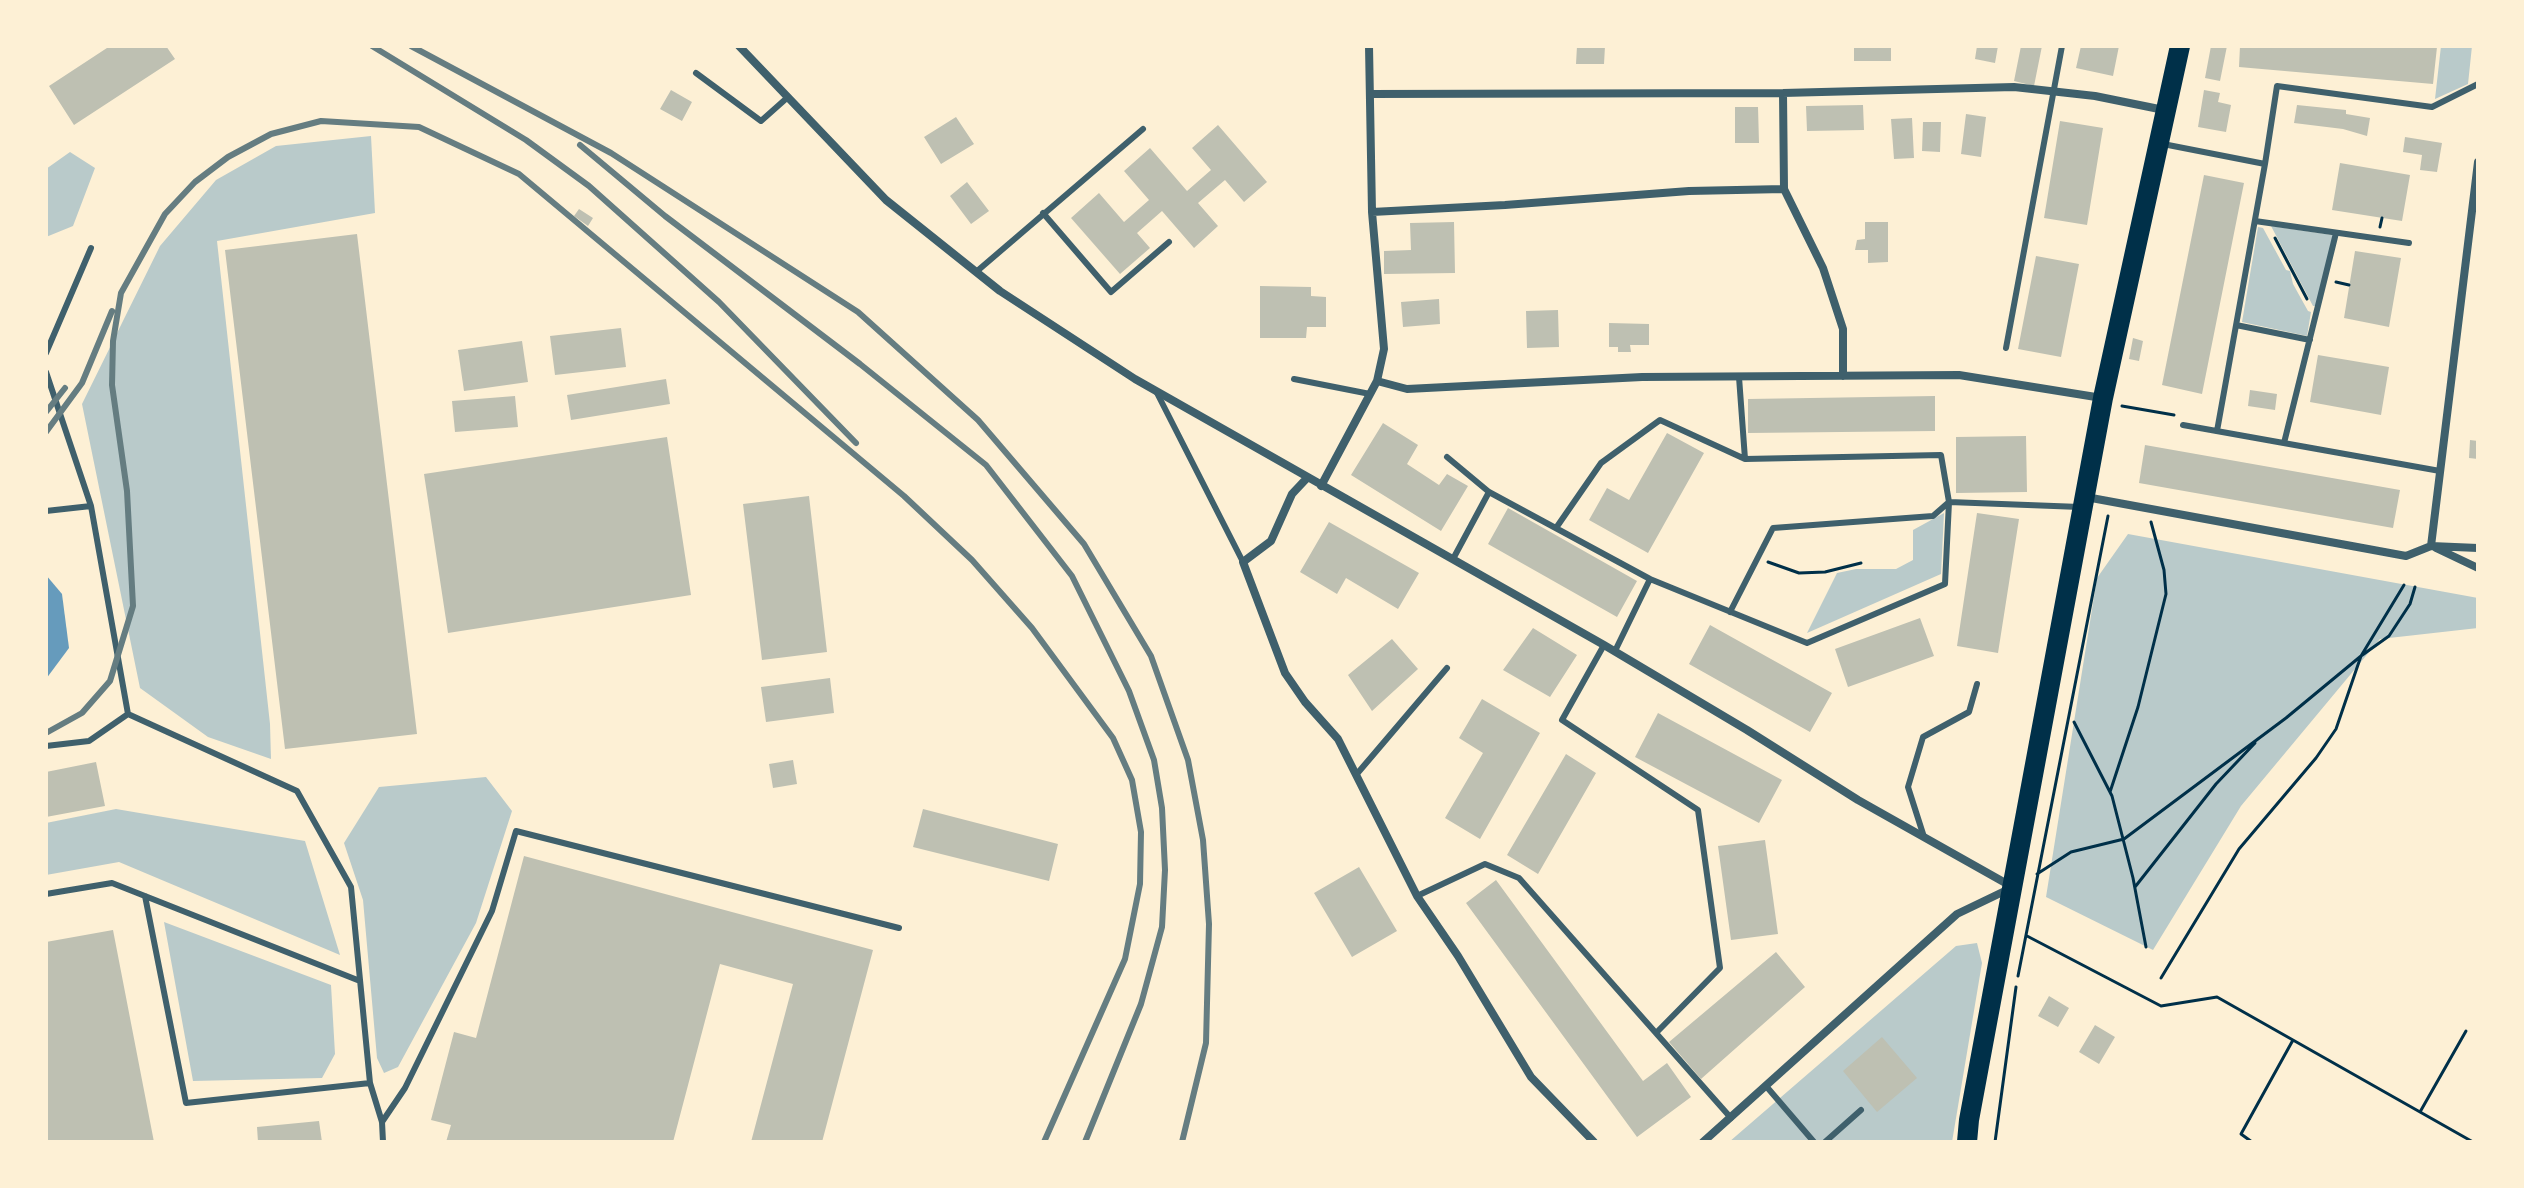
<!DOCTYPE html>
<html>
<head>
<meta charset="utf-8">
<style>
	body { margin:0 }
	#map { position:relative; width:2524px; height:1188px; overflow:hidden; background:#fdf0d5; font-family:"PT Sans Narrow",sans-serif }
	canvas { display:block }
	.frame { position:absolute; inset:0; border:48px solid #fdf0d5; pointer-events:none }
</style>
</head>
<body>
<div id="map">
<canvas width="2524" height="1188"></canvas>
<div class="frame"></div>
</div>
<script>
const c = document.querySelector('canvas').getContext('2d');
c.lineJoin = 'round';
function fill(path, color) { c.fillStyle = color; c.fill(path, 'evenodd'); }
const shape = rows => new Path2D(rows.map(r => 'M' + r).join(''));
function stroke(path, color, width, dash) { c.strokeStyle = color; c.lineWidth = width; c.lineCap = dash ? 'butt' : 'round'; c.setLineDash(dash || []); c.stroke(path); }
fill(shape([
	[2441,46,2472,46,2468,84,2435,99],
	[371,136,375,213,217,241,270,724,271,759,208,737,140,688,82,404,160,246,216,180,276,146],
	[70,152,95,168,73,226,46,237,46,169],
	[2271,226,2333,235,2316,306,2313,306],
	[2258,227,2263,228,2286,270,2290,271,2293,284,2308,311,2311,312,2307,336,2242,322],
	[1944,513,1941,574,1807,633,1837,573,1856,569,1896,569,1913,560,1913,530],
	[2128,534,2478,598,2478,628,2380,639,2241,806,2153,950,2046,897,2097,578],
	[486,777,512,811,476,923,398,1067,384,1073,377,1058,363,900,344,843,379,787],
	[116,809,305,841,340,955,119,862,46,875,46,823],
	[164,922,331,985,335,1054,322,1078,193,1081],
	[1977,943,1982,963,1952,1142,1729,1142,1956,946]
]), '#b9caca');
fill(shape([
	[46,575,62,594,69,648,46,679]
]), '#669bbc');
fill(shape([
	[110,46,166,46,175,59,74,125,49,86],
	[1577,46,1605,46,1604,64,1576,64],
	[1854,46,1891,46,1891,61,1854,61],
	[1977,46,1998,46,1995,63,1975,59],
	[2021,46,2042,46,2034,86,2014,81],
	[2081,46,2119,46,2113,76,2076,68],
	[2211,46,2227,46,2220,81,2205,78],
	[2240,46,2437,47,2433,84,2239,67],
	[671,90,692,102,682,121,660,109],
	[2204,90,2220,93,2218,102,2231,105,2226,132,2198,127],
	[1863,105,1864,130,1807,131,1806,106],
	[2297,105,2346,110,2346,114,2370,118,2367,136,2343,129,2294,123],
	[1735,107,1758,107,1759,143,1735,143],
	[1966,114,1986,117,1981,157,1961,154],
	[956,117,974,144,941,164,924,137],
	[1912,118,1914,158,1894,159,1891,119],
	[2060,121,2103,128,2087,225,2044,218],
	[1923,122,1941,122,1940,152,1922,151],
	[1218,125,1267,182,1244,202,1225,180,1198,203,1218,226,1194,248,1162,211,1137,233,1150,248,1120,274,1071,218,1099,193,1124,222,1149,200,1124,171,1150,148,1187,191,1211,170,1192,148],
	[2405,137,2442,143,2437,172,2420,170,2422,155,2403,152],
	[2340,163,2410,175,2402,221,2332,210],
	[2204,175,2244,183,2202,394,2162,385],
	[967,182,989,211,971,224,950,196],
	[579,209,593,218,588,226,574,216],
	[1454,222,1455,273,1384,274,1384,251,1411,250,1410,223],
	[1865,222,1888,222,1888,262,1868,263,1868,250,1855,250,1857,240,1865,239],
	[357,234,417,734,285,749,225,250],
	[2355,251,2401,258,2389,327,2344,318],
	[2036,256,2079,264,2061,357,2018,349],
	[1260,286,1311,287,1311,296,1326,297,1326,327,1307,327,1306,338,1260,338],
	[1439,299,1440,324,1403,327,1401,302],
	[1558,310,1559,347,1527,348,1526,311],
	[1609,323,1649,324,1649,345,1630,345,1631,352,1618,352,1618,347,1609,347],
	[621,328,626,367,555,375,550,336],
	[2133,338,2143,341,2139,361,2129,359],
	[522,341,528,382,464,391,458,350],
	[2318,355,2389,367,2381,415,2310,402],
	[666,379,670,404,571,420,567,395],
	[2250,390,2277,394,2275,410,2248,406],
	[515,396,518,427,455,432,452,401],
	[1935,396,1935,431,1748,433,1748,399],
	[1383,423,1418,445,1407,464,1439,485,1447,474,1468,486,1441,531,1351,475],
	[1667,433,1704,453,1648,553,1589,520,1607,488,1629,500],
	[2026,436,2027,492,1956,493,1956,437],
	[667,437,691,595,448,633,424,474],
	[2470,440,2478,441,2478,459,2469,458],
	[2145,445,2400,490,2393,528,2139,483],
	[809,496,827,652,762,660,743,504],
	[1508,508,1637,581,1617,617,1488,544],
	[1977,513,2019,519,1998,653,1957,646],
	[1329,522,1419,573,1398,609,1346,578,1337,594,1300,572],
	[1920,618,1934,656,1848,687,1835,649],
	[1710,625,1832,693,1810,732,1689,664],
	[1533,628,1577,655,1550,697,1503,670],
	[1392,639,1418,669,1372,711,1348,675],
	[830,678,834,713,766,722,761,687],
	[1482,699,1540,733,1480,839,1445,818,1483,753,1459,738],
	[1658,713,1782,780,1759,823,1635,757],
	[1566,754,1596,773,1538,874,1507,855],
	[793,760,797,784,773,788,769,764],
	[96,762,105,806,46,817,46,772],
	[923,809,1058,844,1049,881,913,847],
	[1765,840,1778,934,1731,940,1718,846],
	[524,856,873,950,822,1142,751,1142,793,984,720,964,673,1142,446,1142,451,1125,431,1120,454,1032,476,1038],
	[1359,867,1397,931,1352,957,1314,893],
	[1496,880,1643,1081,1667,1063,1691,1097,1637,1137,1466,903],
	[113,930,154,1142,46,1142,46,942],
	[1776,952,1805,987,1701,1079,1669,1042],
	[2049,996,2069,1008,2058,1027,2038,1016],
	[2095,1025,2115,1037,2099,1064,2079,1052],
	[1882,1037,1917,1078,1877,1112,1843,1071],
	[319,1121,322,1142,258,1142,257,1127]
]), '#bec0b2');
stroke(shape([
	[2380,227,2382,218],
	[2275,238,2307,299],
	[2336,282,2349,285],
	[2122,406,2174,415],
	[1768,562,1799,573,1825,572,1861,563],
	[2074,722,2112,796,2133,878,2146,947],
	[2110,792,2138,707,2166,594,2164,570,2151,522],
	[2037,874,2071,852,2124,839,2286,718,2361,656,2404,585],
	[2135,887,2216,784,2255,743],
	[2027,936,2161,1006,2217,997,2473,1142],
	[2018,976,2108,516],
	[2161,978,2239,849,2316,758,2336,729,2361,656,2389,636,2410,604,2415,587],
	[2420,1112,2466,1031],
	[1995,1142,2016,987],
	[2252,1142,2241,1134,2293,1040]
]), '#003049', 3);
stroke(shape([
	[696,73,761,121,788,97],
	[2163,144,2265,164,2217,431],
	[2265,164,2277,86,2432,107,2478,84],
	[1043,213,1111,292,1169,242],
	[2255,221,2409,243],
	[976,272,1143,129],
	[2236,325,2310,340],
	[2006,348,2062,46],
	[46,353,91,248],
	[46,372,91,506],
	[1294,379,1370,394],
	[1156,391,1243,562],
	[2183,425,2440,471],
	[2284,443,2336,233],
	[1447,457,1489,492,1650,579,1615,651],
	[1745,459,1941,455,1949,502,2080,507],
	[46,511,91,506,128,714,297,791,351,887,370,1083,382,1122,383,1142],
	[1556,528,1601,463,1660,420,1745,459,1739,377],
	[1453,559,1489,492],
	[1650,579,1807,643,1945,584,1949,502],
	[1730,612,1773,528,1933,516,1949,502],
	[1604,645,1562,720,1698,810,1720,968,1656,1033],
	[46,746,89,741,128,714],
	[1356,775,1447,668],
	[1924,837,1908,787,1923,737,1969,712,1977,684],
	[46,894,112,883,360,981],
	[145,896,186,1103,370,1083],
	[1417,896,1485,864,1519,878,1731,1118],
	[1766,1086,1814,1142],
	[382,1122,405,1088,492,911,516,831,899,928],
	[1825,1142,1861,1110]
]), '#3f606c', 6);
stroke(shape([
	[739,46,886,200,1000,291,1135,379,1604,645,1747,730,1858,800,2009,885],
	[1370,94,1783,93,2014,87,2095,96,2164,110],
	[1784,189,1823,268,1843,329,1843,376],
	[1372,212,1505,205,1689,191,1784,189,1783,93],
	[1377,381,1407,389,1642,377,1959,375,2102,398],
	[1307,478,1292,494,1271,541,1243,562,1285,673,1305,702,1338,739,1417,896,1458,956,1531,1077,1594,1142],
	[1321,486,1377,381,1384,349,1372,212,1369,46],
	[2086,497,2406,556,2431,546,2478,548],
	[2431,546,2478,162],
	[2436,548,2478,568],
	[1703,1142,1957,914,2009,889]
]), '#3f606c', 8);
stroke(shape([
	[1967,1142,1969,1120,2103,398,2180,46]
]), '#003049', 20);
stroke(shape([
	[372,46,526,140,589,186,719,302,856,443],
	[411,46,611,153,858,312,978,420,1084,544,1151,656,1188,760,1203,840,1209,924,1206,1043,1182,1142],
	[580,145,665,216,860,364,986,465,1072,576,1129,691,1154,760,1162,808,1165,870,1162,927,1141,1004,1085,1142],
	[46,412,65,388],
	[46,432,82,383,112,311],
	[46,733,82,713,110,681,133,606,127,491,112,385,113,341,121,293,165,214,195,182,228,157,271,134,321,121,419,127,519,174,904,496,972,560,1032,628,1113,738,1132,780,1141,832,1140,884,1125,959,1044,1142]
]), '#657d81', 6);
</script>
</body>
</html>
